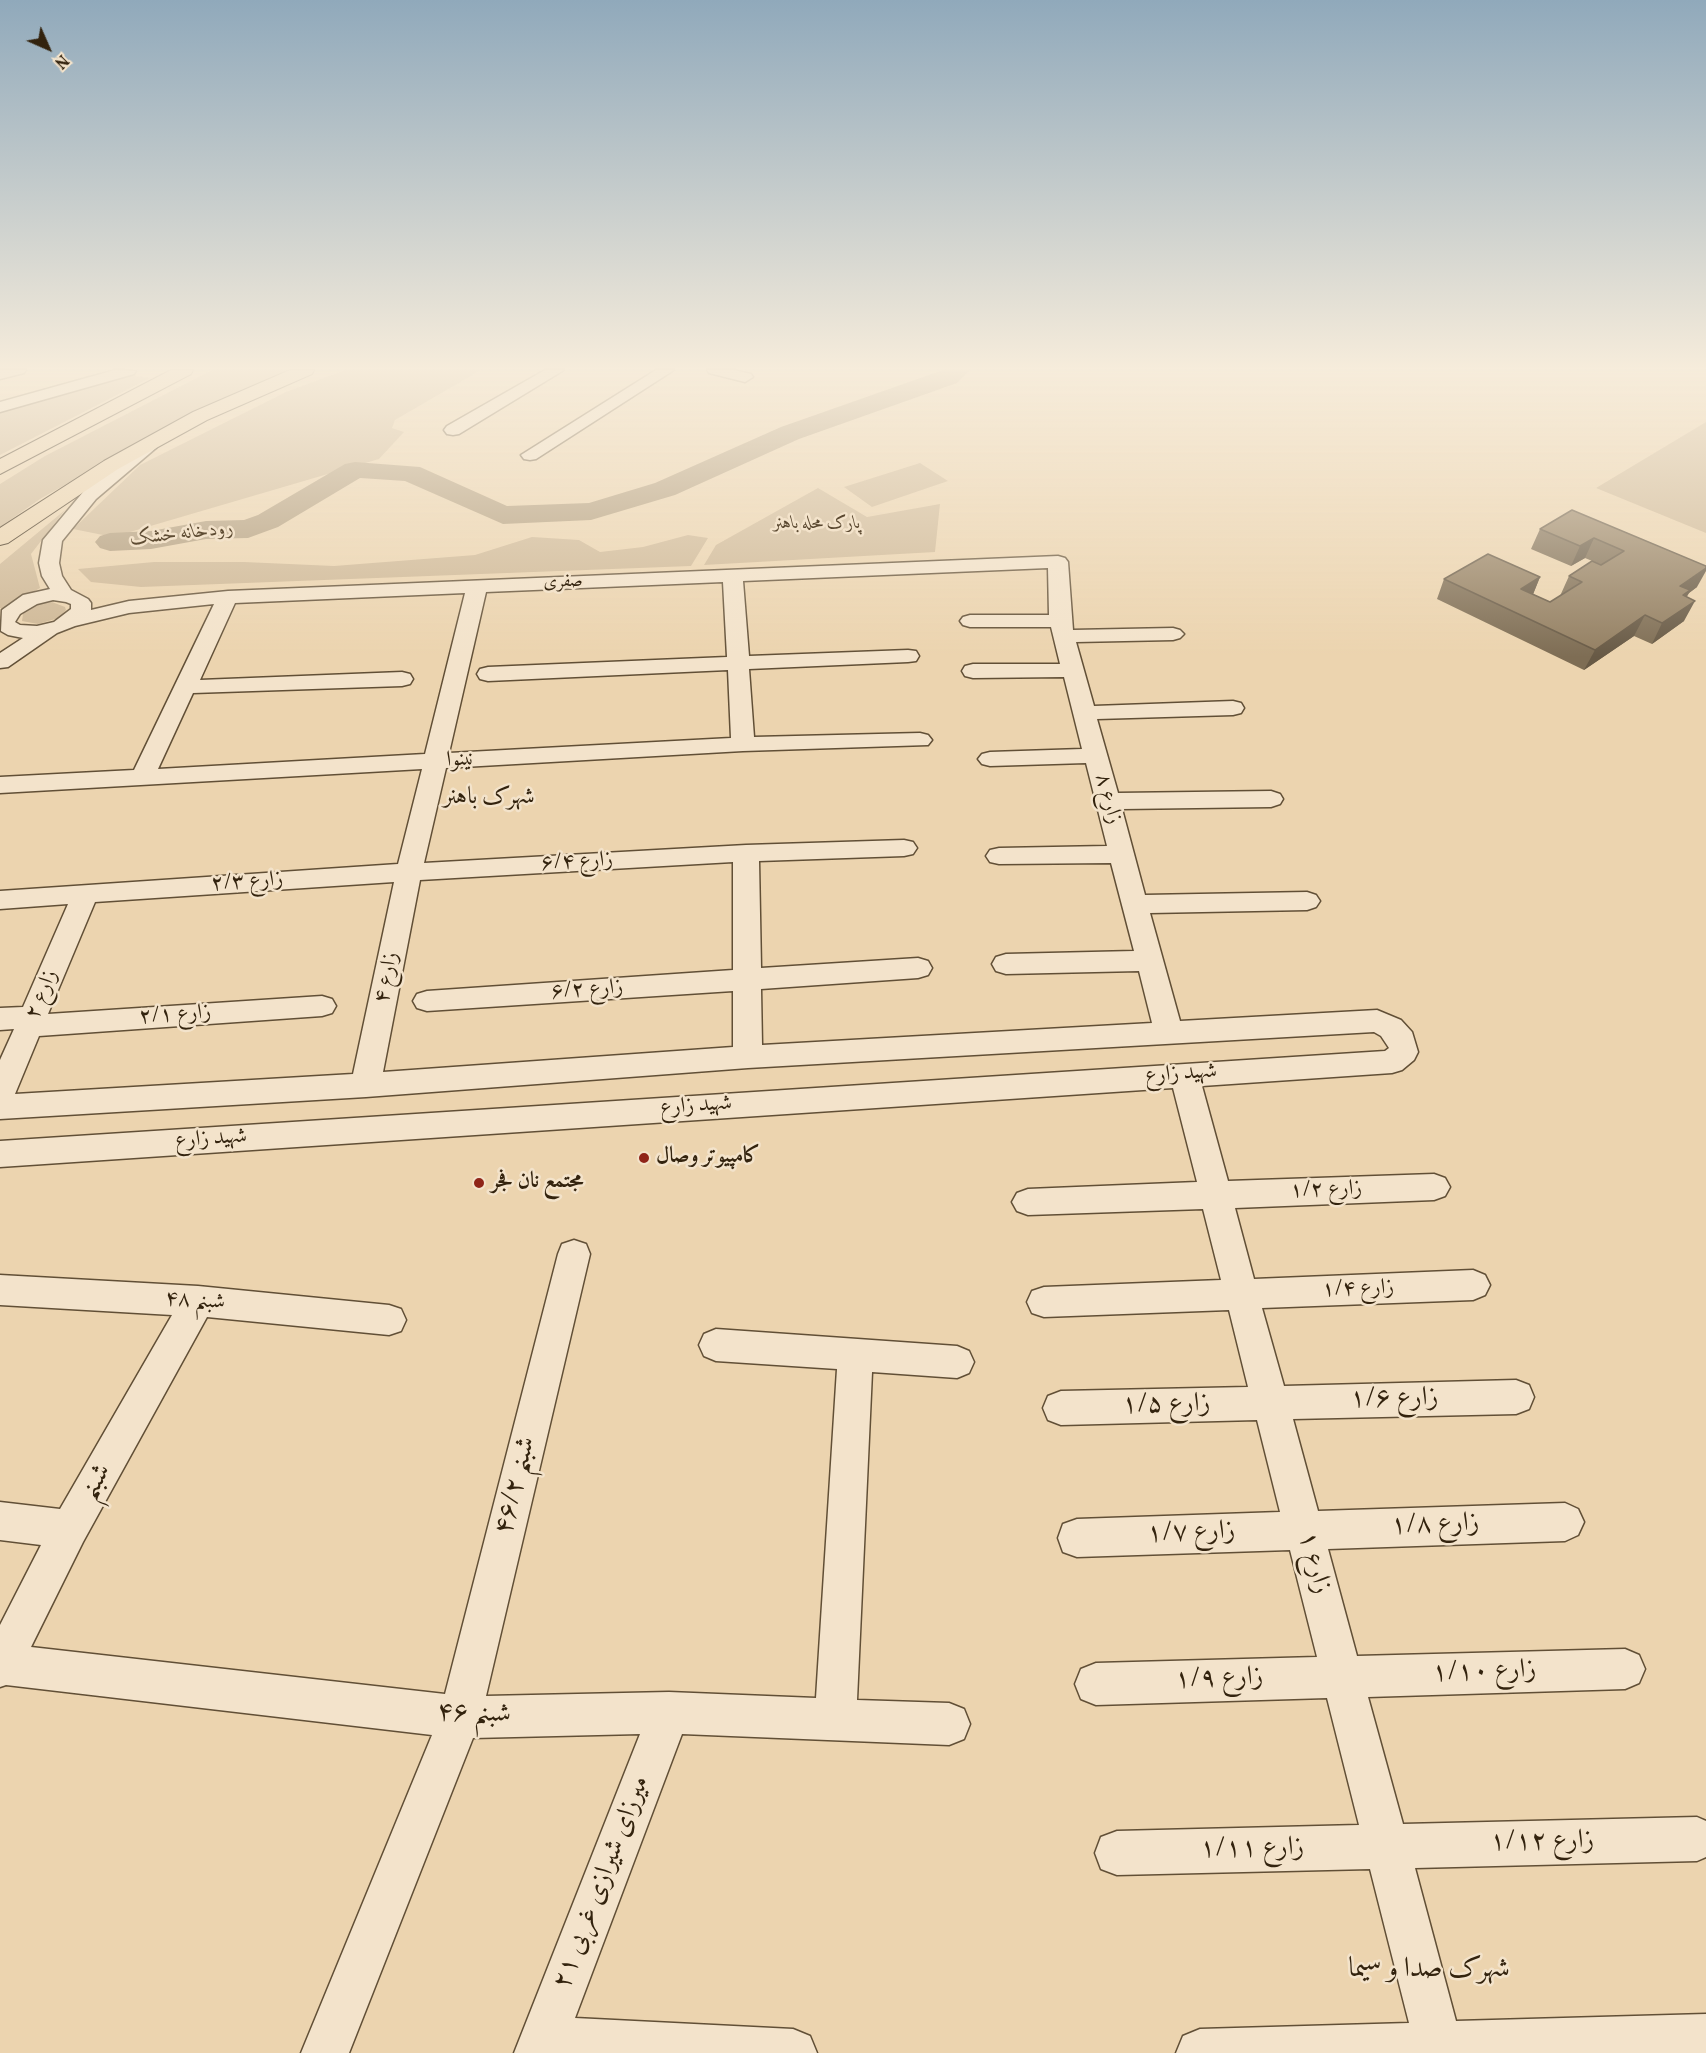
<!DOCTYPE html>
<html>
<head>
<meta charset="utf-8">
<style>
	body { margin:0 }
	#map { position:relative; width:1706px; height:2053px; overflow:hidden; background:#ecd4af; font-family:Vollkorn,serif }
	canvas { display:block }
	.north { position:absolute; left:18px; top:18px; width:60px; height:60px; -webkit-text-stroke:4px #f3e3cb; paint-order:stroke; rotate:135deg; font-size:16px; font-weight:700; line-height:24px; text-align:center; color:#33230e }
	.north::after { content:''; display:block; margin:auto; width:21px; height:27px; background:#33230e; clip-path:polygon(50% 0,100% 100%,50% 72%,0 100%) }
</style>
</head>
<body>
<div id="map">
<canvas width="1706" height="2053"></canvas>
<div class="north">N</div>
</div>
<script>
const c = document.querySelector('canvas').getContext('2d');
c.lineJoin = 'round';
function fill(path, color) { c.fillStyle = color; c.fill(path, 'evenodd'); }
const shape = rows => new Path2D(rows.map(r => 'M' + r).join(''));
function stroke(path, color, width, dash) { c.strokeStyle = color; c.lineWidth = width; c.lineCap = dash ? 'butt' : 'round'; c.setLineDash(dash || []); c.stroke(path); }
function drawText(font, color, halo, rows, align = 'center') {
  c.font = font + ' Vollkorn,Amiri,serif'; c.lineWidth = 5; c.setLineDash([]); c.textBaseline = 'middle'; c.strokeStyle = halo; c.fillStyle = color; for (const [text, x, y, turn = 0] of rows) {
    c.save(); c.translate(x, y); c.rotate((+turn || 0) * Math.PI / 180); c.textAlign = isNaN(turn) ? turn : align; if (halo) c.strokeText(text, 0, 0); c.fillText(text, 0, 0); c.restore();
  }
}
fill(shape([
	[212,370,291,370,197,410,40,499,0,527,0,484,45,456],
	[345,370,481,370,395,420,392,428,404,432,379,459,113,537,73,529,140,465,286,392],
	[129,375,150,378,0,455,0,411],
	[1706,422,1706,533,1596,488],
	[920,463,948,481,872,507,844,487],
	[818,488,867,517,940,504,935,552,704,565,716,545],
	[65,510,31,554,40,588,4,609,0,608,0,564],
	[688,535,708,538,691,566,141,587,91,582,78,569,154,562,244,562,334,566,475,555,532,537,579,540,600,552,643,547],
	[52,602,65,607,66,610,59,618,38,624,22,621,23,614,26,610,38,604]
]), '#cdb694');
fill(shape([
	[943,370,970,370,957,383,799,439,675,495,591,520,503,524,405,481,360,478,278,527,248,538,206,539,151,549,110,551,100,548,95,542,100,536,110,533,151,531,206,521,244,520,258,515,345,464,355,462,420,467,507,506,589,503,655,483,781,427,943,370]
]), '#ad9878');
const minor = shape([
	[0,370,26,370,24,373,0,379,0,370],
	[115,370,136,371,134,374,0,412,0,402,115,370],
	[545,370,564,370,459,434,453,435,447,434,444,430,447,426,545,370],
	[656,370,674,370,536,459,530,460,524,459,521,455,656,370],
	[707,370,734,370,751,374,753,377,745,382,709,373,707,370],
	[150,439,156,440,159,444,156,448,96,499,62,541,59,563,62,576,71,590,88,599,91,603,91,610,129,601,228,591,1058,556,1065,558,1068,562,1073,630,1173,628,1180,630,1184,634,1180,638,1173,640,1076,642,1094,706,1233,701,1241,703,1244,708,1241,713,1233,715,1097,719,1118,793,1271,791,1280,794,1283,799,1280,804,1271,807,1122,809,1145,895,1307,892,1316,895,1320,901,1316,907,1307,910,1150,913,1180,1021,1377,1010,1401,1020,1412,1032,1418,1052,1414,1060,1402,1070,1392,1073,1202,1086,1228,1181,1434,1174,1445,1178,1450,1187,1445,1196,1434,1200,1235,1208,1254,1279,1473,1270,1485,1275,1490,1285,1485,1295,1473,1300,1262,1308,1284,1386,1516,1380,1529,1385,1534,1397,1529,1409,1516,1414,1293,1419,1318,1511,1565,1503,1578,1509,1584,1522,1578,1535,1565,1541,1328,1549,1357,1656,1625,1649,1639,1655,1645,1669,1639,1683,1625,1689,1368,1697,1403,1824,1697,1817,1706,1821,1706,1857,1697,1861,1415,1868,1456,2021,1706,2014,1706,2053,1176,2053,1183,2036,1200,2029,1409,2023,1370,1869,1117,1875,1101,1869,1095,1853,1101,1837,1117,1831,1359,1825,1327,1698,1096,1705,1081,1699,1075,1684,1081,1669,1096,1663,1317,1657,1290,1550,1077,1557,1063,1552,1058,1538,1063,1524,1077,1519,1280,1512,1257,1420,1061,1425,1048,1420,1043,1408,1048,1396,1061,1391,1248,1387,1229,1310,1044,1317,1032,1313,1027,1302,1032,1291,1044,1287,1221,1280,1203,1209,1028,1215,1017,1211,1012,1202,1017,1193,1028,1189,1197,1182,1173,1088,0,1167,0,1141,1385,1051,1389,1048,1381,1036,1374,1032,748,1068,366,1097,0,1119,0,1060,14,1029,0,1030,0,1008,23,1007,68,904,0,909,0,891,398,864,422,769,0,793,0,777,134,770,214,604,129,613,75,626,57,633,8,667,0,668,0,653,23,638,8,635,1,631,2,610,23,595,50,589,42,576,39,563,43,540,84,491,144,440,150,439],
	[1048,568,1049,615,970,615,963,617,960,621,963,625,970,627,1051,627,1060,664,973,664,965,666,962,671,965,676,973,678,1064,677,1082,749,990,752,982,754,978,759,982,764,990,766,1086,763,1107,846,999,848,990,850,986,856,990,862,999,864,1111,863,1134,951,1006,954,996,957,992,964,996,971,1006,974,1139,971,1152,1023,762,1045,761,989,918,978,928,975,932,968,928,961,918,958,761,968,759,861,904,856,913,854,917,848,913,842,904,840,746,845,424,863,446,768,743,751,928,745,932,740,928,735,920,733,754,737,749,669,908,662,916,661,919,656,916,651,908,650,749,656,743,581,1048,568],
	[723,582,727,657,488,667,480,669,477,674,480,679,488,681,728,670,731,738,449,753,486,592,723,582],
	[465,593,425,754,158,769,193,693,402,686,410,684,413,679,410,674,402,672,200,680,235,603,465,593],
	[53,600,66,602,71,604,71,609,54,622,37,626,20,625,15,622,20,614,37,604,53,600],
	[733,862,733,970,427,991,417,994,413,1001,417,1008,427,1011,733,991,733,1047,383,1072,420,880,733,862],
	[394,882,353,1074,15,1094,39,1036,322,1016,332,1013,336,1006,332,999,322,996,48,1014,95,902,394,882],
	[574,1240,586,1244,590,1254,486,1696,669,1692,816,1698,837,1369,716,1361,704,1356,699,1345,704,1334,716,1329,957,1346,969,1351,974,1362,969,1373,957,1378,872,1372,857,1700,949,1703,964,1709,970,1724,964,1739,949,1745,682,1734,575,2018,793,2029,810,2036,817,2053,514,2053,640,1734,473,1738,349,2053,301,2053,432,1735,6,1685,0,1687,0,1625,41,1545,0,1540,0,1502,60,1509,172,1315,0,1305,0,1275,198,1286,389,1305,401,1309,406,1320,401,1331,389,1335,207,1317,83,1542,31,1647,445,1694,558,1254,562,1244,574,1240]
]);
const highway = shape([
	[171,370,193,370,191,374,0,474,0,459,171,370],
	[290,370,314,370,312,374,207,420,118,469,8,543,0,545,0,528,104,461,193,412,290,370]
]);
stroke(minor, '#614f36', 3);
stroke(highway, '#33230e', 2);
fill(minor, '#f3e3cb');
fill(highway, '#ecd4af');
fill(shape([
	[1572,510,1697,587,1689,593,1686,597,1684,621,1652,644,1634,636,1584,670,1437,599,1444,579,1540,577,1533,594,1550,602,1560,596,1569,576,1602,565,1585,558,1571,566,1531,549,1540,529]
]), '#7e6d54');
fill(shape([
	[1594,538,1585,558,1571,566,1580,546],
	[1706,568,1706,571,1697,587,1689,593,1679,610,1680,586],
	[1540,577,1532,597,1521,589],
	[1695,601,1684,621,1652,644,1662,623],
	[1645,615,1634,636,1584,670,1595,650]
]), '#675945');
const building = shape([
	[1572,510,1706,566,1706,568,1680,586,1690,590,1683,595,1695,601,1662,623,1645,615,1595,650,1444,579,1488,554,1540,577,1521,589,1550,602,1582,582,1569,576,1592,561,1601,565,1624,551,1594,538,1580,546,1540,529,1572,510]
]);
fill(building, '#937f62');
stroke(building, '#675945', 1.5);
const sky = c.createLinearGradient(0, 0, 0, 657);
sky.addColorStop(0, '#90a9bb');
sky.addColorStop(0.56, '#f6ecdb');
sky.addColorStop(1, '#f6ecdb00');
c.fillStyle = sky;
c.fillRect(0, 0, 1706, 657);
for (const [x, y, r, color] of [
	[644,1158,6,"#8f2418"],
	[479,1183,6,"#8f2418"]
]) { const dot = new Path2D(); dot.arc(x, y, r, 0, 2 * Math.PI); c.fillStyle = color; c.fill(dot); stroke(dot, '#f3e3cb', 2); }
drawText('italic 18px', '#5a4830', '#f3e3cb', [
	["پارک محله باهنر",817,525]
]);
drawText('18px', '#33230e', '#f3e3cb', [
	["صفری",563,583,-2]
]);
drawText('italic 20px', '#5e4c33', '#f3e3cb', [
	["رودخانه خشک",182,535,-6]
]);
drawText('22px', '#33230e', '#f3e3cb', [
	["نینوا",460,761,-3],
	["۸ زارع",1107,799,75],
	["۶/۴ زارع",577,863,-3],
	["۲/۳ زارع",247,883,-4],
	["۴ زارع",388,978,-79],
	["۶/۲ زارع",587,991,-4],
	["۲ زارع",43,995,-67],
	["۲/۱ زارع",175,1016,-4],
	["شهید زارع",1181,1075,-4],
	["شهید زارع",696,1107,-4],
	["شهید زارع",211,1140,-4],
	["۱/۲ زارع",1326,1191,-2],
	["۱/۴ زارع",1358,1290,-2],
	["۴۸ شبنم",195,1302,4]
]);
drawText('bold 22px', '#33230e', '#f3e3cb', [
	["کامپیوتر وصال",656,1158],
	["مجتمع نان فجر",491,1183]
], 'left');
drawText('24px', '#33230e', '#f3e3cb', [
	["شهرک باهنر",489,799]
]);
drawText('27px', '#33230e', '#f3e3cb', [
	["۱/۶ زارع",1394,1400,-1],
	["۱/۵ زارع",1166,1406,-1],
	["شبنم",97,1483,-61],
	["۴۶/۲ شبنم",517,1486,-76],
	["۱/۸ زارع",1435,1526,-2],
	["۱/۷ زارع",1191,1534,-2],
	["۱ زارع",1313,1563,75],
	["۱/۱۰ زارع",1484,1673,-2],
	["۱/۹ زارع",1219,1680,-2],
	["۴۶ شبنم",474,1715,2],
	["۱/۱۲ زارع",1542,1843,-1],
	["۱/۱۱ زارع",1252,1850,-1],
	["۲۱ میرزای شیرازی غربی",603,1883,-69]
]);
drawText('28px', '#33230e', '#f3e3cb', [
	["شهرک صدا و سیما",1429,1971]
]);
</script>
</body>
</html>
